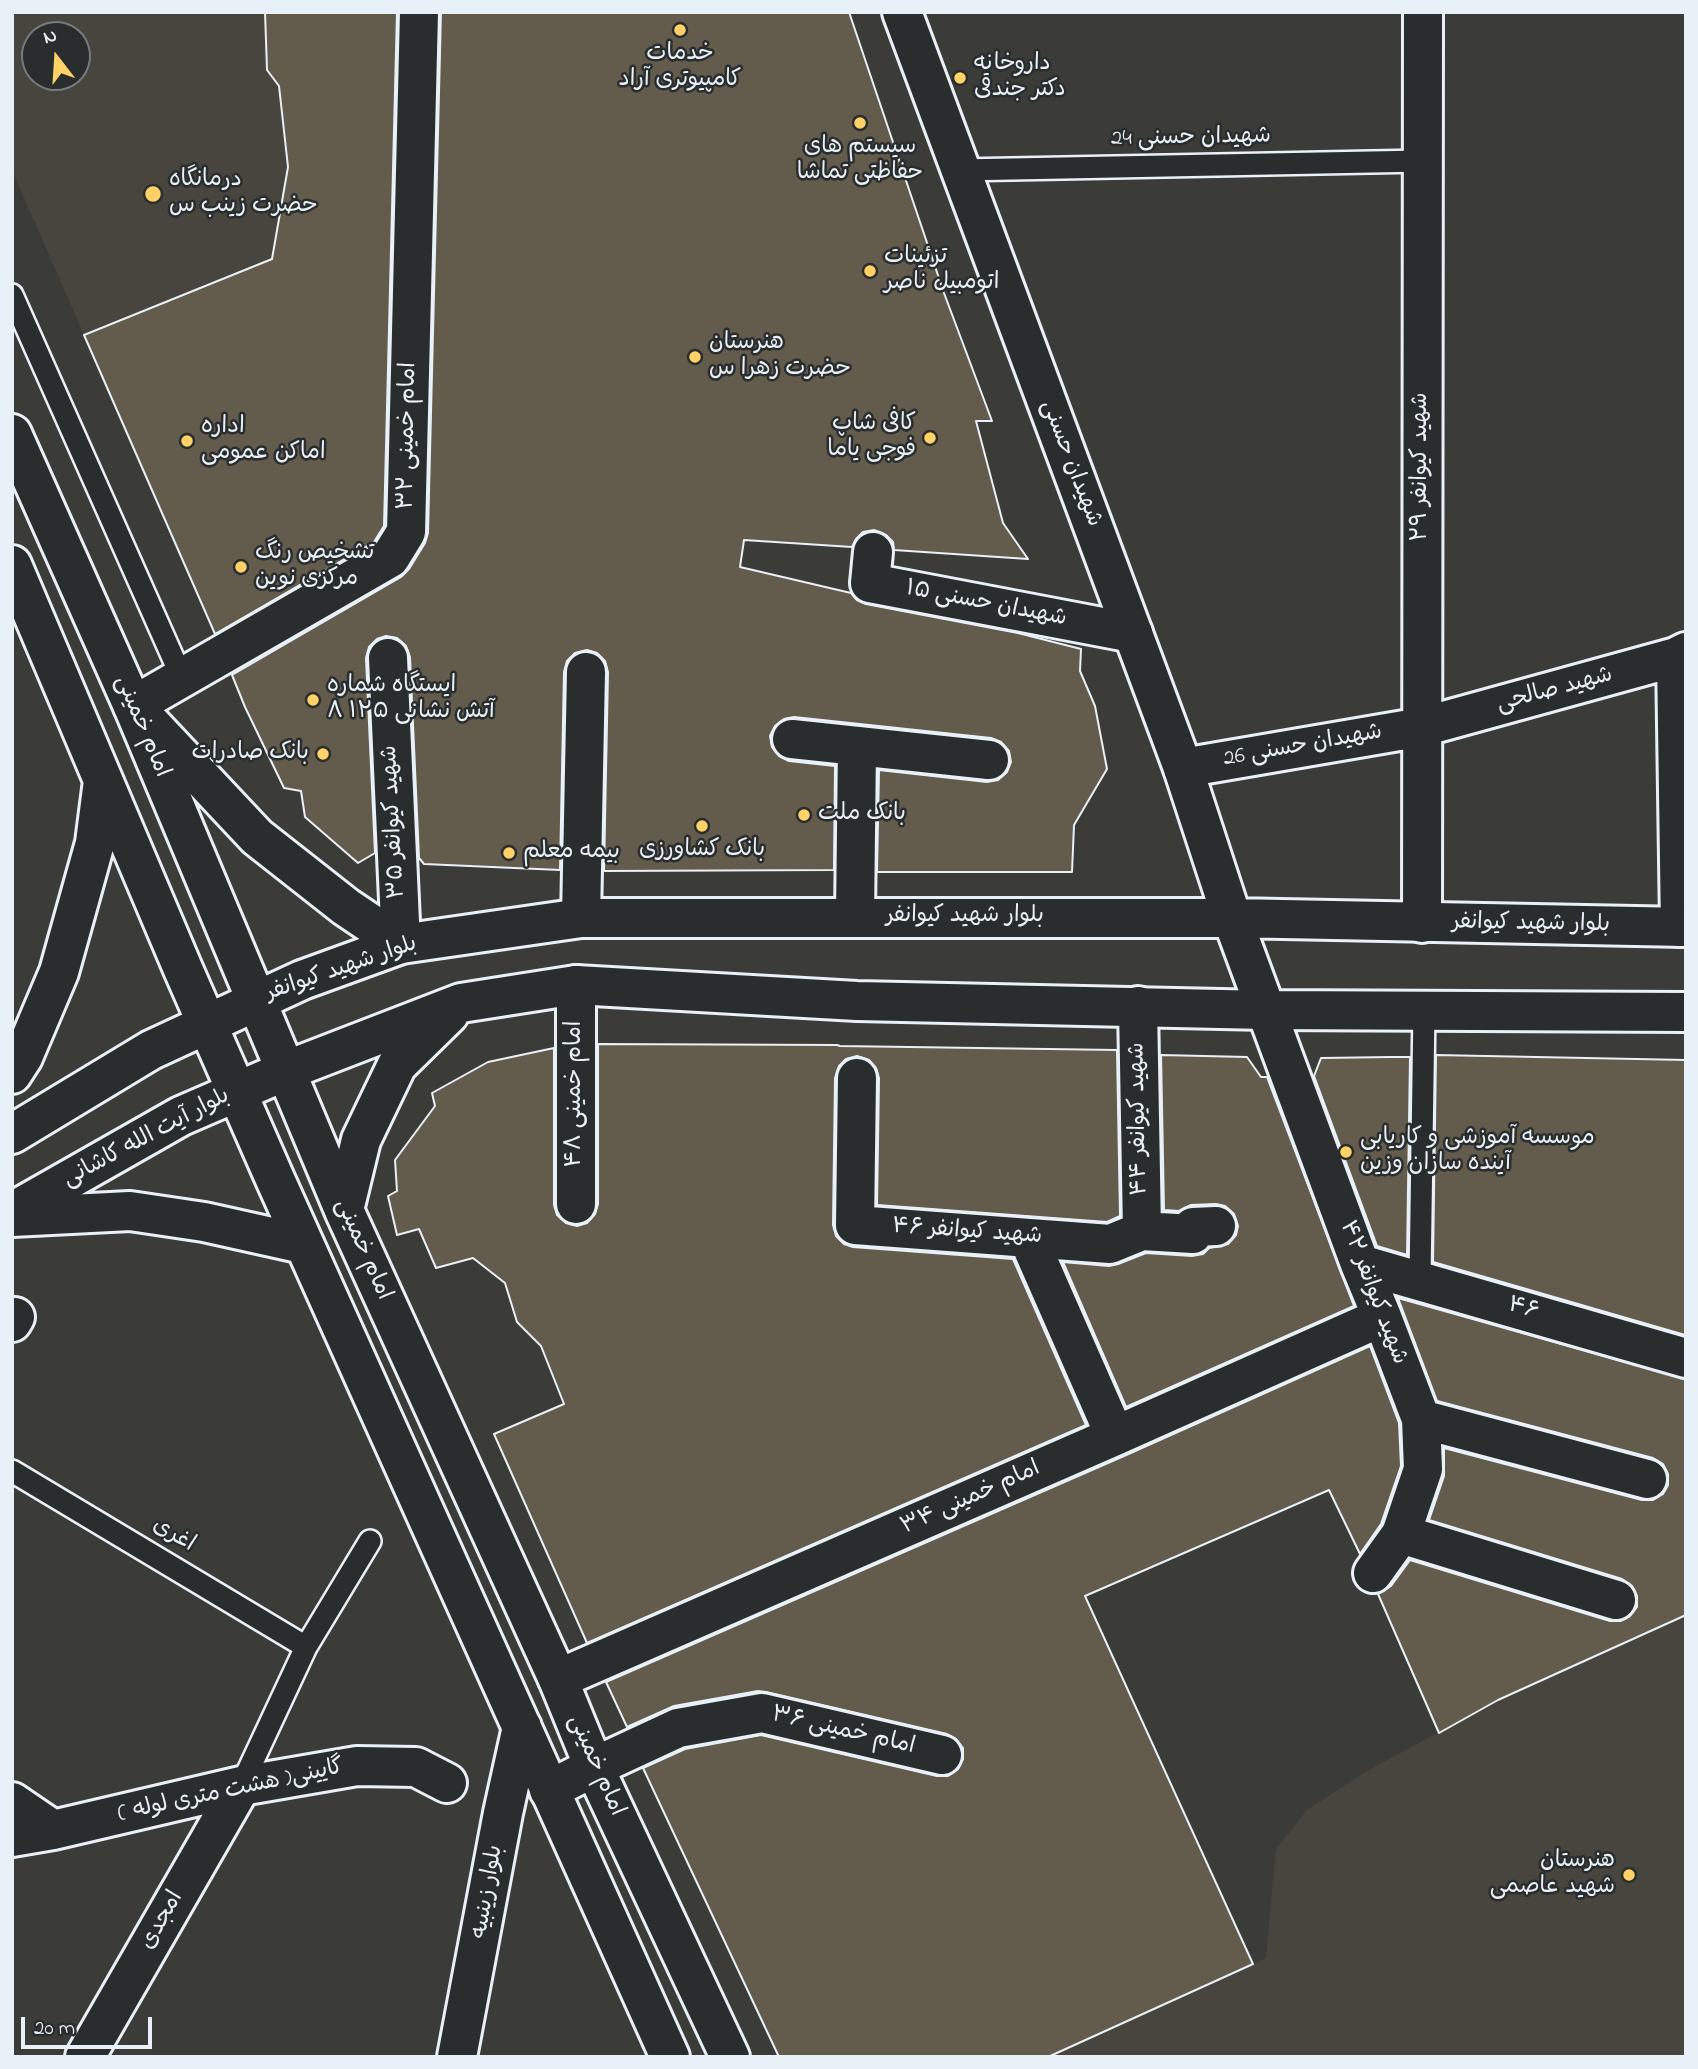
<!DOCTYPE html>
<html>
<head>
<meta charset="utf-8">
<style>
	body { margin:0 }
	#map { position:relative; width:1698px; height:2069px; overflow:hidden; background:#3b3b37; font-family:"Indie Flower",sans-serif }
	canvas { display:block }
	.frame { position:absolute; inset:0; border:14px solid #e8f1f8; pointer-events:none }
	.north { position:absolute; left:21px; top:21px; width:70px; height:70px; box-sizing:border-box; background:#2a2d2e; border:2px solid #767b7f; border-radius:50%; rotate:343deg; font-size:19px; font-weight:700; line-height:28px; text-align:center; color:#e8f1f8 }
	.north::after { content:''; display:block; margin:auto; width:24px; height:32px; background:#ffd166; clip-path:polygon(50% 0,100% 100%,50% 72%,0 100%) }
	.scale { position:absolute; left:21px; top:2017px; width:131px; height:32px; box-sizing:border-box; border:4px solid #e8f1f8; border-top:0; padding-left:9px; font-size:21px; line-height:24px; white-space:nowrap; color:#e8f1f8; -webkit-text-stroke:5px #2a2d2e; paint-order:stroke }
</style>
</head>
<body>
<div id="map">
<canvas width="1698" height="2069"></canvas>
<div class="frame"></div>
<div class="north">N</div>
<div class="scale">20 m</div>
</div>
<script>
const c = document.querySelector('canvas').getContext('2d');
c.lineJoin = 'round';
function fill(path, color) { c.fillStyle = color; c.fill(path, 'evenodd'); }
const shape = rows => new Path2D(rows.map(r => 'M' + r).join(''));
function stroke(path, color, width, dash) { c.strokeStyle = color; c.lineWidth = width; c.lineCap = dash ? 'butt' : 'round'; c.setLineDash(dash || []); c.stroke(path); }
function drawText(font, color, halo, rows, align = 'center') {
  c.font = font + ' "Indie Flower","Playpen Sans Arabic",sans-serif'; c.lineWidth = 5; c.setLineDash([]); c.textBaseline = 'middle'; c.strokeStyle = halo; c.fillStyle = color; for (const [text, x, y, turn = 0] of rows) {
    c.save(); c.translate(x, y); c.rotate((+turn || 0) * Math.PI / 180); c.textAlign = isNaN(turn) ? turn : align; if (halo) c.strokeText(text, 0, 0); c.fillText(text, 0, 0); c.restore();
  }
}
fill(shape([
	[12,12,265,12,267,70,279,86,288,167,273,259,84,335,12,170],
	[35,35,77,35,77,77,35,77],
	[1686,1615,1686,2057,1048,2057,1266,1958,1276,1849,1307,1810,1365,1772,1498,1700]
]), '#47453d');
const building = shape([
	[265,12,397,12,384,526,374,542,215,634,84,335,272,259,288,167,279,86,267,70,265,12],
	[441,12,849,12,944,293,992,421,976,421,1003,523,1028,559,894,550,893,542,886,535,874,530,863,532,856,539,852,547,744,540,740,567,851,593,857,600,866,604,1018,633,1081,649,1080,671,1095,706,1107,769,1074,825,1072,872,877,872,879,770,987,782,998,780,1007,772,1011,762,1009,751,1001,742,991,738,794,717,784,719,775,726,770,736,772,747,779,756,789,761,835,766,834,870,604,871,608,672,605,661,597,653,587,650,575,653,567,661,564,672,560,870,424,864,419,858,410,657,406,646,397,638,386,636,377,639,369,647,366,658,375,853,358,863,305,817,301,791,284,788,245,707,232,675,401,577,409,569,425,543,428,533,441,12],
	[598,1044,837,1045,840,1046,1117,1050,1120,1216,1107,1222,877,1205,879,1078,876,1068,869,1060,857,1056,846,1059,839,1066,835,1078,833,1225,836,1236,844,1244,853,1247,1013,1259,1086,1425,587,1643,494,1434,564,1404,541,1346,517,1322,505,1283,473,1258,436,1268,419,1229,397,1235,388,1196,397,1191,395,1160,435,1106,432,1093,488,1062,554,1048,554,1205,557,1215,566,1223,577,1226,587,1223,595,1214,598,1204,598,1044],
	[1161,1055,1247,1057,1261,1077,1267,1077,1354,1306,1126,1407,1063,1262,1109,1266,1118,1264,1146,1253,1192,1256,1203,1254,1209,1248,1228,1244,1236,1235,1238,1226,1234,1214,1225,1206,1216,1204,1191,1205,1179,1211,1164,1210,1161,1055],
	[1436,1055,1686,1060,1685,1335,1433,1262,1436,1055],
	[1391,1057,1410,1057,1407,1255,1377,1246,1314,1076,1321,1058,1391,1057],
	[1398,1298,1686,1379,1686,1615,1498,1700,1439,1733,1378,1594,1391,1586,1410,1560,1610,1621,1620,1621,1630,1616,1637,1607,1637,1596,1632,1586,1622,1579,1429,1520,1444,1476,1444,1448,1642,1500,1653,1500,1663,1494,1668,1485,1668,1474,1663,1464,1653,1458,1437,1401,1398,1298],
	[1370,1346,1399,1423,1401,1466,1381,1524,1360,1554,1329,1490,1085,1596,1253,1964,1048,2057,779,2057,643,1768,685,1749,761,1735,937,1776,948,1776,958,1769,963,1759,963,1748,956,1739,947,1734,766,1692,758,1691,674,1706,627,1727,606,1682,1124,1456,1370,1346]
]);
fill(building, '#635b4c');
stroke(building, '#e8f1f8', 2);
const lane = shape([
	[960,170,1423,161],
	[12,295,182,678],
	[1420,1280,1424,1009],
	[12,1471,306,1647],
	[241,1786,306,1647,370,1541]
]);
const street = shape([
	[873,552,870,583,1133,633],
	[1676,657,1680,927],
	[388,658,401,944],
	[133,706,390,558,406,532,419,12],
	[792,739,989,760],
	[1183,768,1422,727,1676,657,1686,652],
	[855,917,857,746],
	[581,918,586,672],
	[1422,923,1423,12],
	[1138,1006,1142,1231],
	[1266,1010,1360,1264,1382,1317,1421,1419,1423,1469,1401,1534,1373,1573],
	[857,1078,855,1225,1110,1244,1142,1231,1193,1234,1193,1227,1216,1226],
	[576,1204,576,985],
	[1028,1238,1115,1436],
	[1360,1264,1686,1358],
	[12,1322,15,1317],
	[1421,1419,1647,1479],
	[1401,1534,1616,1600],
	[558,1679,1115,1436,1382,1317],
	[549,1790,594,1767,678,1728,762,1713,942,1755],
	[12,1802,53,1830],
	[12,1837,53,1830,241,1786,357,1766,416,1767,447,1783],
	[85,2057,241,1786]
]);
const secondary = shape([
	[902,12,1183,768,1232,918,1266,1010],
	[12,434,133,706,344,1210,558,1679,594,1767,730,2057],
	[12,565,183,969,275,1179,670,2057],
	[149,722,257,837,346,907,401,944],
	[12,1074,23,1057,59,972,95,843,103,781],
	[12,1134,151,1050,302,980,401,944,581,918,1232,918,1686,927],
	[344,1210,361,1140,397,1065,449,1014],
	[12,1212,181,1116,285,1071,461,1003,576,985,857,1001,1266,1010,1686,1012],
	[12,1217,130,1211,204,1222,303,1244],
	[457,2057,503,1813,522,1727]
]);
stroke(lane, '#e8f1f8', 26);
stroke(street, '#e8f1f8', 44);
stroke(secondary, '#e8f1f8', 44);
stroke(lane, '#2a2d2e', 21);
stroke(street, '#2a2d2e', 38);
stroke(secondary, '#2a2d2e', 38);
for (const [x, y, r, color] of [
	[680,30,7,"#ffd166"],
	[960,78,7,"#ffd166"],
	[860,123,7,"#ffd166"],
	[153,194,9,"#ffd166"],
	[870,271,7,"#ffd166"],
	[695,357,7,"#ffd166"],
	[930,438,7,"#ffd166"],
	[187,441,7,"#ffd166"],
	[241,567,7,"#ffd166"],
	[313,700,7,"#ffd166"],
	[323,754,7,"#ffd166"],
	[804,815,7,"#ffd166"],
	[702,826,7,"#ffd166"],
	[509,853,7,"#ffd166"],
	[1346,1152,7,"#ffd166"],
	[1629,1875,7,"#ffd166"]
]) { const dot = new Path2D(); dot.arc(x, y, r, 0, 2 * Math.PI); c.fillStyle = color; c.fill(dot); stroke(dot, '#2a2d2e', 2.5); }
drawText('23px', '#e8f1f8', '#2a2d2e', [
	["خدمات",680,55,"center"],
	["کامپیوتری آراد",680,81,"center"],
	["داروخانه",974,65],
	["دکتر جندقی",974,91],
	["سیستم های",860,148,"center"],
	["حفاظتی تماشا",860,174,"center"],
	["درمانگاه",169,181],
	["حضرت زینب س",169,207],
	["تزئینات",884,258],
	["اتومبیل ناصر",884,284],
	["هنرستان",709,344],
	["حضرت زهرا س",709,370],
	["کافی شاپ",916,425,"right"],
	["فوجی یاما",916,451,"right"],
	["اداره",201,428],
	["اماکن عمومی",201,454],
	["تشخیص رنگ",255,554],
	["مرکزی نوین",255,580],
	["ایستگاه شماره",327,687],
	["۸ آتش نشانی ۱۲۵",327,713],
	["بانک صادرات",309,754,"right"],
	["بانک ملت",818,815],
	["بانک کشاورزی",702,851,"center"],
	["بیمه معلم",523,853],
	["موسسه آموزشی و کاریابی",1360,1139],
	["آینده سازان وزین",1360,1165],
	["هنرستان",1615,1862,"right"],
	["شهید عاصمی",1615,1888,"right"]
], 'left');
drawText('23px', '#e8f1f8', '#2a2d2e', [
	["شهیدان حسنی 24",1191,139,-1],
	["امام خمینی ۳۲",409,436,-89],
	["شهیدان حسنی",1070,464,69],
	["شهید کیوانفر ۲۹",1422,467,-90],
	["شهیدان حسنی ۱۵",986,605,11],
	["شهید صالحی",1555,691,-15],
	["امام خمینی",141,727,67],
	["شهیدان حسنی 26",1303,747,-10],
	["شهید کیوانفر ۳۵",395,822,-93],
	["بلوار شهید کیوانفر",965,917],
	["بلوار شهید کیوانفر",1531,925,1],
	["بلوار شهید کیوانفر",342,970,-19],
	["امام خمینی ۴۸",576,1094,-90],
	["شهید کیوانفر ۴۴",1140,1119,-91],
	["بلوار آیت الله کاشانی",147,1139,-28],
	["شهید کیوانفر ۴۶",967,1233,4],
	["امام خمینی",362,1250,66],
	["شهید کیوانفر ۴۲",1372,1293,69],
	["۴۶",1523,1310,16],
	["امام خمینی ۳۴",971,1499,-24],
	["اغری",173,1536,31],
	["امام خمینی ۳۶",843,1732,13],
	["امام خمینی",595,1766,66],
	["گایینی( هشت متری لوله )",231,1792,-12],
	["بلوار زینبیه",489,1892,-80],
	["امجدی",163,1921,-60]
]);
</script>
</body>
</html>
